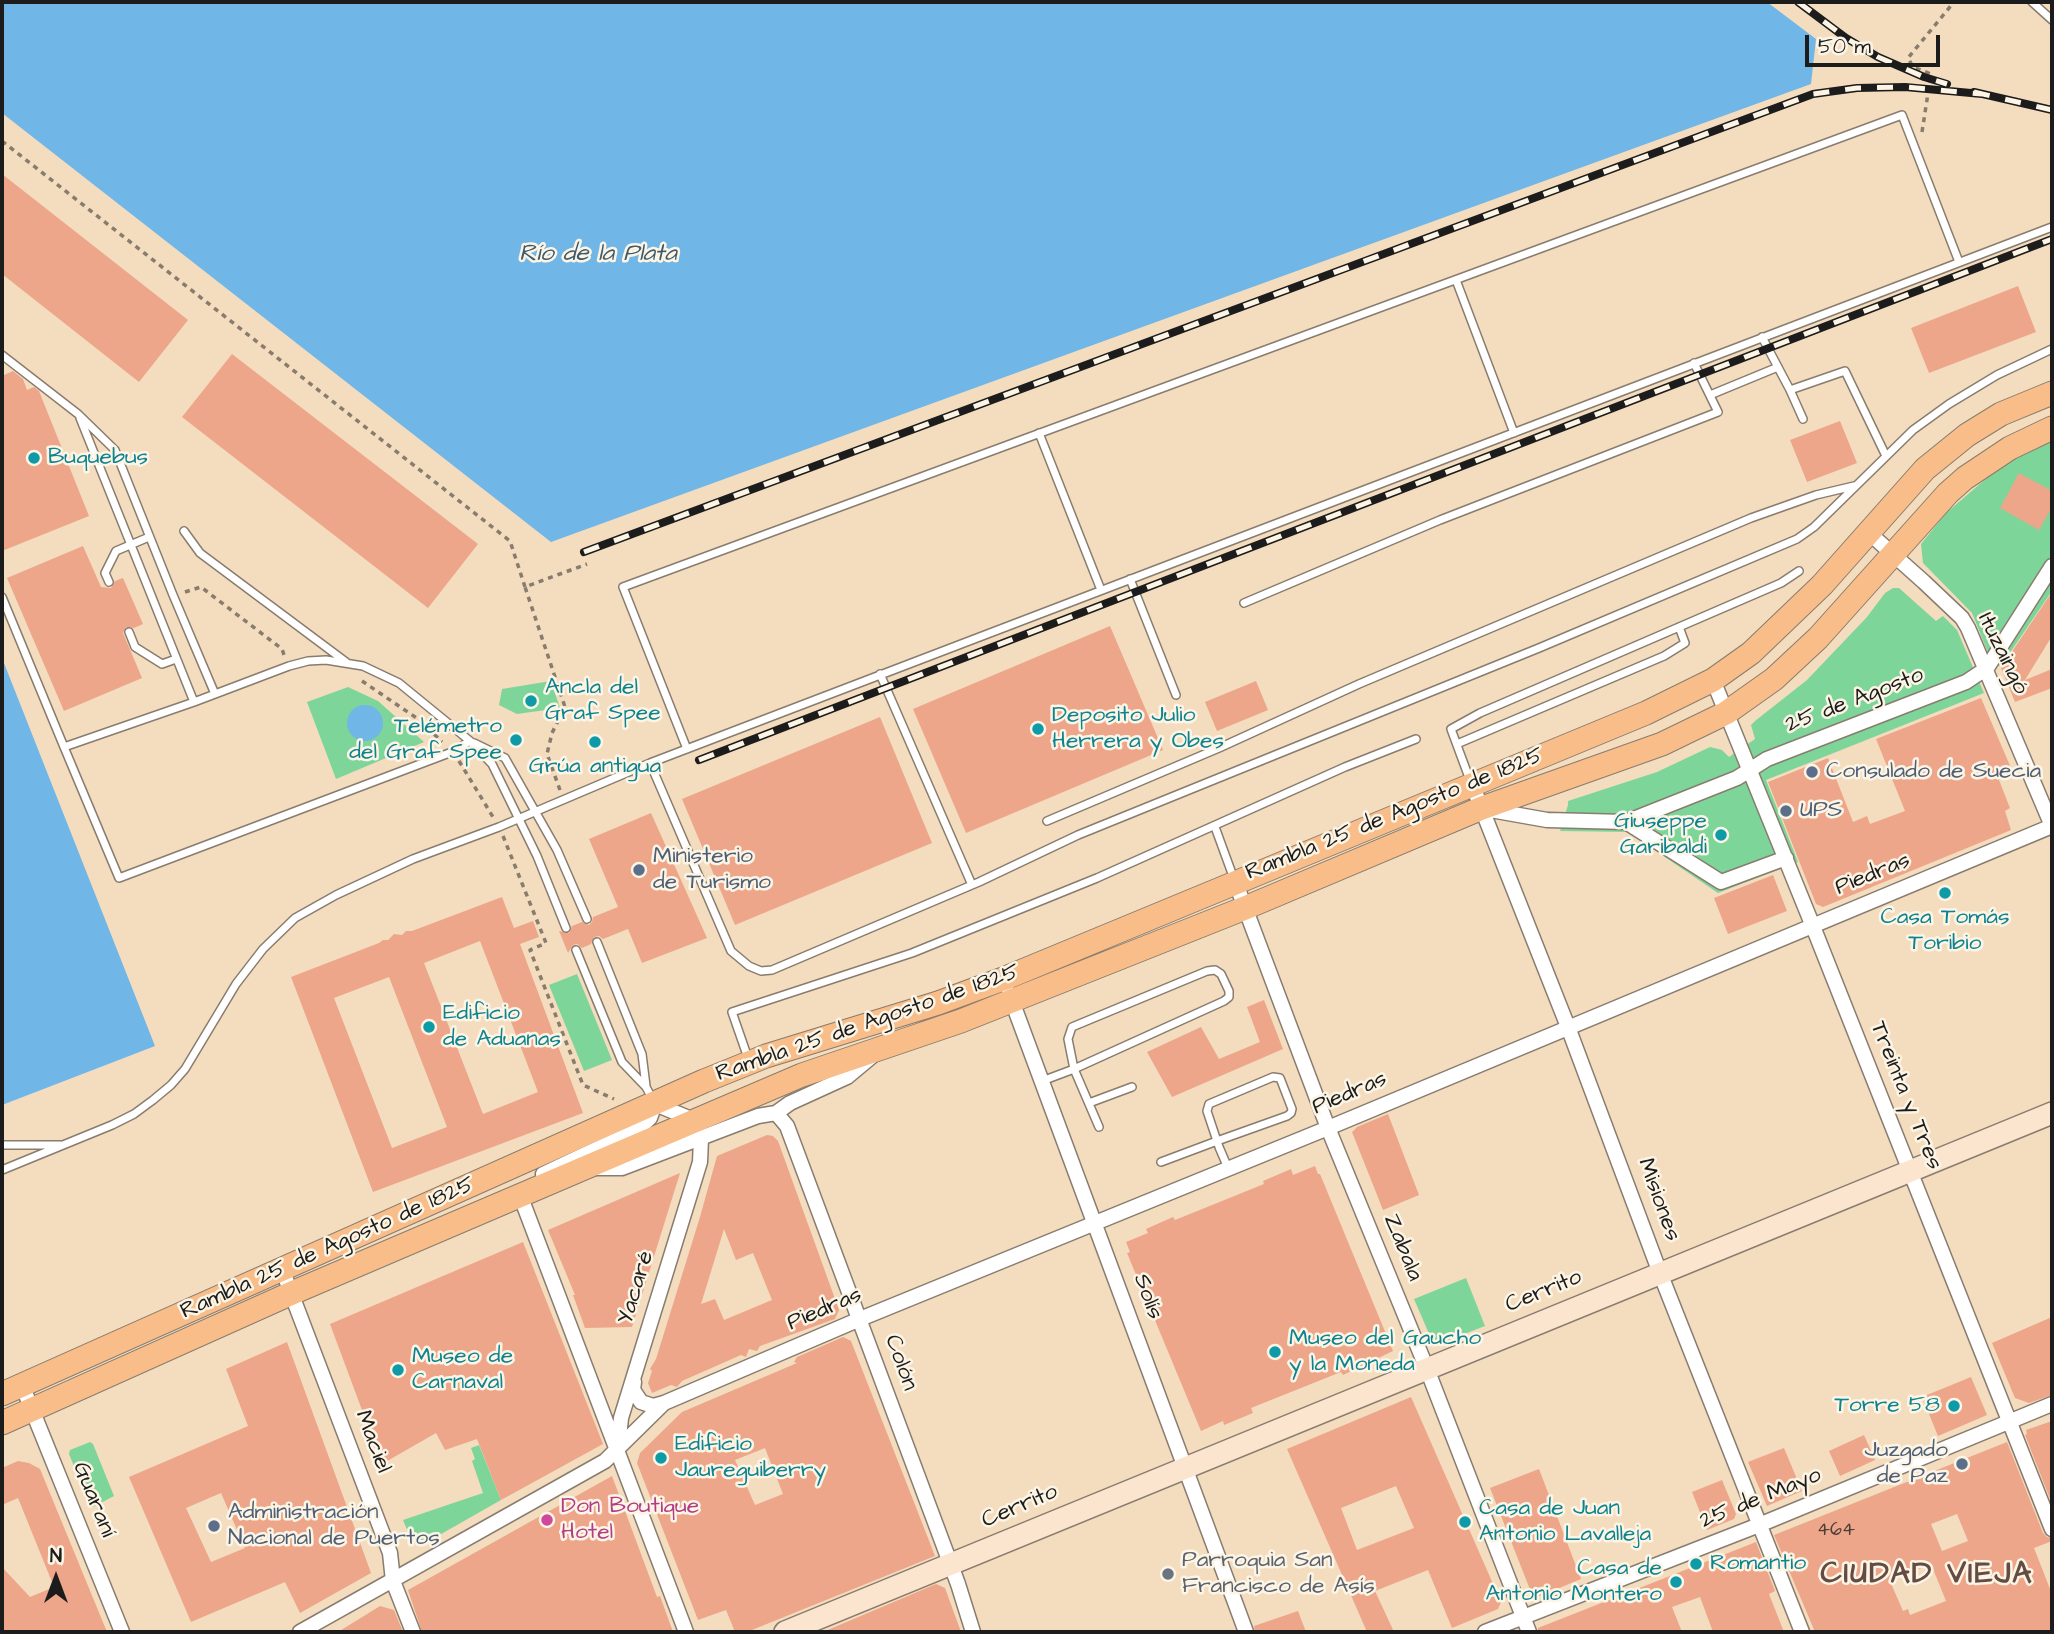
<!DOCTYPE html>
<html>
<head>
<meta charset="utf-8">
<style>
	body { margin:0 }
	#map { position:relative; width:2054px; height:1634px; overflow:hidden; background:#f4dcbf; font-family:"Architects Daughter",sans-serif }
	canvas { display:block }
	.frame { position:absolute; inset:0; border:4px solid #1c1c1c; pointer-events:none }
	.north { position:absolute; left:21px; top:1543px; width:70px; height:70px; -webkit-text-stroke:5px #fcf5e5; paint-order:stroke; rotate:0deg; font-size:19px; font-weight:700; line-height:28px; text-align:center; color:#1c1c1c }
	.north::after { content:''; display:block; margin:auto; width:24px; height:32px; background:#1c1c1c; clip-path:polygon(50% 0,100% 100%,50% 72%,0 100%) }
	.scale { position:absolute; left:1805px; top:35px; width:135px; height:32px; box-sizing:border-box; border:4px solid #1c1c1c; border-top:0; padding-left:9px; font-size:21px; line-height:24px; white-space:nowrap; color:#1c1c1c; -webkit-text-stroke:5px #fcf5e5; paint-order:stroke }
</style>
</head>
<body>
<div id="map">
<canvas width="2054" height="1634"></canvas>
<div class="frame"></div>
<div class="north">N</div>
<div class="scale">50 m</div>
</div>
<script>
const c = document.querySelector('canvas').getContext('2d');
c.lineJoin = 'round';
function fill(path, color) { c.fillStyle = color; c.fill(path, 'evenodd'); }
const shape = rows => new Path2D(rows.map(r => 'M' + r).join(''));
function stroke(path, color, width, dash) { c.strokeStyle = color; c.lineWidth = width; c.lineCap = dash ? 'butt' : 'round'; c.setLineDash(dash || []); c.stroke(path); }
function drawText(font, color, halo, rows, align = 'center') {
  c.font = font + ' "Architects Daughter",sans-serif'; c.lineWidth = 5; c.setLineDash([]); c.textBaseline = 'middle'; c.strokeStyle = halo; c.fillStyle = color; for (const [text, x, y, turn = 0] of rows) {
    c.save(); c.translate(x, y); c.rotate((+turn || 0) * Math.PI / 180); c.textAlign = isNaN(turn) ? turn : align; if (halo) c.strokeText(text, 0, 0); c.fillText(text, 0, 0); c.restore();
  }
}
fill(shape([
	[2052,440,2052,591,2001,666,1993,665,1972,613,1923,563,1921,544,1946,513,1995,471,2023,454],
	[1893,588,1899,588,1936,621,1943,616,1957,630,1984,693,1766,780,1798,862,1718,893,1628,832,1560,831,1568,805,1568,801,1657,772,1710,747,1722,750,1729,757,1755,739,1751,725,1755,721,1807,680,1867,617,1885,593],
	[551,681,560,708,517,714,499,705,502,689],
	[348,687,378,701,424,742,336,779,307,702],
	[577,974,612,1060,584,1071,549,985],
	[1466,1278,1485,1326,1446,1341,1437,1342,1430,1336,1414,1299],
	[90,1442,93,1444,114,1496,93,1507,90,1506,69,1454,70,1450],
	[479,1445,501,1500,420,1546,412,1542,403,1520,483,1493,472,1461,475,1459,471,1448]
]), '#7ed599');
fill(shape([
	[2,2,1767,2,1816,39,1811,84,551,542,2,113],
	[2,658,155,1046,2,1105],
	'347 723a18 18 0 1 1 36 0a18 18 0 1 1-36 0Z'
]), '#70b6e7');
fill(shape([
	[2,174,188,320,139,382,2,274],
	[2018,286,2036,332,1929,373,1911,328],
	[232,354,478,544,428,608,182,417],
	[13,371,23,379,27,390,34,387,39,391,89,516,2,551,2,376],
	[1840,421,1857,463,1807,482,1790,440],
	[2019,473,2052,491,2052,507,2039,530,2000,508],
	[83,546,101,587,111,588,115,581,123,578,143,624,134,628,126,627,123,633,142,678,64,711,7,578],
	[2052,592,2052,636,2025,680,2052,669,2052,688,2015,702,2001,668],
	[1110,626,1163,750,966,833,913,709],
	[1256,681,1268,710,1217,731,1205,702],
	[1981,698,2014,775,1999,780,2010,808,2005,811,2011,830,1823,907,1816,904,1768,782,1828,758,1853,822,1867,816,1870,824,1905,811,1876,739],
	[880,717,932,843,735,925,682,799],
	[651,813,707,938,642,963,628,929,603,939,599,936,594,937,591,944,582,948,577,944,573,945,568,953,559,931,569,933,572,926,582,922,589,925,592,922,593,917,618,907,589,839],
	[1773,875,1787,911,1728,934,1714,898],
	[502,897,514,928,533,921,539,937,520,944,583,1113,373,1192,291,977,379,943,383,940,388,940,394,934,402,935,406,931,412,931],
	[480,941,538,1092,483,1114,424,963],
	[389,977,447,1127,392,1148,334,998],
	[1264,1000,1283,1049,1172,1097,1147,1052,1201,1027,1219,1059,1260,1042,1247,1007],
	[1388,1114,1419,1195,1383,1210,1352,1132,1357,1127],
	[767,1135,773,1136,778,1141,839,1310,835,1319,760,1346,757,1351,749,1349,746,1357,741,1355,682,1381,677,1387,671,1385,652,1393,648,1383,652,1371,650,1369,656,1359,700,1217,717,1156],
	[724,1229,736,1260,753,1253,772,1300,724,1320,715,1299,701,1304],
	[1315,1166,1318,1174,1320,1174,1393,1351,1343,1375,1341,1372,1251,1408,1253,1413,1224,1425,1223,1421,1201,1431,1127,1253,1130,1252,1126,1242,1148,1233,1146,1229,1173,1217,1175,1220,1264,1184,1263,1181,1291,1169,1293,1175],
	[680,1173,632,1327,585,1328,573,1295,575,1295,548,1230],
	[523,1242,603,1444,501,1500,477,1439,445,1450,436,1433,382,1464,330,1324],
	[2052,1317,2052,1395,2029,1403,2015,1398,1992,1343],
	[843,1337,851,1341,935,1556,747,1632,735,1632,726,1610,698,1620,637,1463,640,1453,682,1412,797,1363,794,1362,797,1357],
	[765,1448,783,1494,755,1505,735,1460],
	[287,1342,371,1573,300,1613,285,1582,191,1622,129,1477,248,1426,226,1369],
	[221,1493,245,1548,211,1562,186,1508],
	[1971,1377,1987,1415,1938,1436,1922,1397],
	[1411,1397,1501,1602,1498,1609,1452,1628,1428,1570,1375,1591,1394,1632,1367,1632,1287,1449],
	[1396,1486,1414,1528,1357,1550,1341,1508],
	[2052,1421,2052,1504,2025,1435,2027,1434,2026,1430],
	[1864,1435,1875,1460,1840,1476,1829,1451],
	[2007,1442,2043,1533,2047,1537,2052,1538,2052,1541,2034,1548,2052,1594,2052,1632,1815,1632,1774,1535],
	[1957,1514,1968,1541,1942,1551,1931,1524],
	[1931,1564,1946,1601,1910,1615,1908,1609,1903,1611,1890,1581],
	[1784,1448,1802,1491,1767,1506,1748,1462],
	[18,1461,29,1463,40,1469,107,1632,2,1632,2,1567,30,1597,54,1587,18,1498,2,1505,2,1468],
	[1539,1469,1581,1579,1540,1596,1531,1592,1490,1488],
	[612,1476,657,1597,660,1596,673,1632,422,1632,408,1590],
	[1722,1480,1736,1514,1734,1519,1707,1530,1692,1492],
	[1756,1542,1775,1591,1769,1594,1784,1632,1713,1632,1700,1597,1672,1607,1682,1632,1538,1632,1538,1628],
	[936,1584,945,1588,961,1632,823,1632],
	[380,1606,394,1610,403,1632,338,1632],
	[1298,1611,1306,1632,1255,1632,1254,1626]
]), '#eda68a');
const lane = shape([
	[2032,2,2052,20],
	[1456,280,1514,433],
	[1762,337,1790,390,1803,419],
	[2,355,78,414,115,450,173,595,215,694],
	[1790,390,1845,371,1886,456],
	[1710,395,1778,367],
	[80,418,194,702],
	[1039,433,1101,590],
	[184,531,200,553,346,662],
	[1130,579,1176,695],
	[109,582,105,573,116,551,149,537],
	[2,597,64,747,194,702,289,666,308,661,326,660,363,666,399,683,470,741,492,764,537,856,566,928],
	[1244,603,1440,520,1718,412,1694,363],
	[129,632,135,647,162,664,176,659],
	[880,674,972,885],
	[474,743,505,758,557,850,587,919],
	[1457,744,1664,656,1685,643,1679,627],
	[64,747,119,878,452,752,470,741],
	[687,749,623,587,1902,115,1959,262],
	[650,763,731,951,749,966,761,971,772,970,979,882,1078,835,1539,648,1797,539,1814,527,1913,430,1949,404,1997,375,2052,349],
	[1471,783,1451,729,1480,713,1781,583,1799,571],
	[1047,821,1219,748,1359,684,1751,518,1816,495,1854,486],
	[1215,827,1234,879],
	[597,942,642,1054,646,1086],
	[576,950,622,1062,646,1087,653,1100],
	[748,1058,732,1012,912,953,1097,878,1345,767,1416,739],
	[1042,1081,1074,1069,1224,1001,1229,997,1229,991,1221,974,1215,970,1207,971,1072,1027,1068,1039,1074,1069,1099,1127],
	[1089,1103,1132,1087],
	[2,1145,60,1145],
	[1161,1162,1217,1141,1287,1116,1291,1113,1292,1109,1280,1078,1273,1077,1209,1104,1207,1111,1219,1147,1228,1168],
	[2,1170,112,1125,134,1114,153,1100,171,1085,185,1069,236,984,263,949,295,918,336,895,413,859,499,827,650,763,2052,227]
]);
const street = shape([
	[1713,680,1812,924,2052,1529],
	[1472,784,1568,1027,1660,1273,1802,1632],
	[1485,809,1547,820,1626,822,1737,778,1767,759,1966,682,1987,668,2052,566],
	[1626,822,1721,882,1786,858],
	[1235,881,1328,1128,1427,1369,1529,1632],
	[1009,993,1246,1632],
	[776,1113,787,1126,958,1584,973,1632],
	[596,1168,622,1168,758,1116,776,1113,790,1103,847,1077,871,1057],
	[543,1174,638,1129,650,1118,655,1104,696,1121],
	[520,1195,686,1632],
	[282,1269,390,1553,393,1581,413,1632],
	[634,1382,633,1390,641,1402,653,1406,664,1403],
	[22,1385,122,1632],
	[618,1446,621,1418,700,1162,701,1139],
	[300,1632,605,1461,664,1403,860,1319,1328,1128,2052,826,1968,628,1962,618,1924,582,1868,532],
	[1485,1632,1759,1525,2052,1404]
]);
const secondary = shape([
	[785,1632,2052,1113]
]);
const primary = shape([
	[2,1394,704,1081,766,1056,938,1003,1003,979,1646,713,1713,680,1751,653,1822,585,1925,469,1967,435,2001,414,2052,393],
	[2,1423,292,1293,802,1075,961,1021,1245,908,1482,808,1662,744,1726,713,1774,679,1818,638,1948,493,1965,478,2010,448,2052,428]
]);
stroke(lane, '#887c6e', 10);
stroke(street, '#887c6e', 17);
stroke(secondary, '#887c6e', 24);
stroke(primary, '#887c6e', 25);
stroke(shape([
	[1922,132,1931,74,1913,67,1908,58,1954,2],
	[2,141,510,541,525,587],
	[185,592,201,587,282,649,284,655],
	[362,681,421,721,442,742],
	[459,761,493,817],
	[560,790,547,754,552,733,565,707,525,587,587,564],
	[503,836,546,943,530,950,583,1085,614,1099]
]), '#887c6e', 3.5, [5, 5]);
stroke(lane, '#fff', 7);
stroke(street, '#fff', 14);
stroke(secondary, '#fce5cf', 21);
stroke(primary, '#f8bd88', 23);
const rail = shape([
	[1798,2,1846,38,1878,57,1924,77,1947,84],
	[1974,92,2052,110],
	[584,552,1813,94,1857,88,1905,87,1982,94],
	[699,760,2052,239]
]);
stroke(rail, '#1c1c1c', 8);
stroke(rail, '#fcf5e5', 5, [16]);
for (const [x, y, r, color] of [
	[34,458,7,"#0f9aa8"],
	[531,701,7,"#0f9aa8"],
	[1038,729,7,"#0f9aa8"],
	[516,740,7,"#0f9aa8"],
	[595,742,7,"#0f9aa8"],
	[1812,772,7,"#5c6f8a"],
	[1786,811,7,"#5c6f8a"],
	[1721,835,7,"#0f9aa8"],
	[639,870,7,"#5c6f8a"],
	[1945,893,7,"#0f9aa8"],
	[429,1027,7,"#0f9aa8"],
	[1275,1352,7,"#0f9aa8"],
	[398,1370,7,"#0f9aa8"],
	[1954,1406,7,"#0f9aa8"],
	[661,1458,7,"#0f9aa8"],
	[1962,1464,7,"#5c6f8a"],
	[547,1520,7,"#d1479c"],
	[1465,1522,7,"#0f9aa8"],
	[214,1526,7,"#5c6f8a"],
	[1696,1564,7,"#0f9aa8"],
	[1168,1574,7,"#6b7280"],
	[1676,1582,7,"#0f9aa8"]
]) { const dot = new Path2D(); dot.arc(x, y, r, 0, 2 * Math.PI); c.fillStyle = color; c.fill(dot); stroke(dot, '#fcf5e5', 2.5); }
drawText('19px', '#503e38', null, [
	["464",1836,1531]
]);
drawText('23px', '#0d838f', '#fcf5e5', [
	["Buquebus",48,458],
	["Ancla del",545,688],
	["Graf Spee",545,714],
	["Deposito Julio",1052,716],
	["Herrera y Obes",1052,742],
	["Telémetro",502,727,"right"],
	["del Graf Spee",502,753,"right"],
	["Grúa antigua",595,767,"center"],
	["Giuseppe",1707,822,"right"],
	["Garibaldi",1707,848,"right"],
	["Casa Tomás",1945,918,"center"],
	["Toribio",1945,944,"center"],
	["Edificio",443,1014],
	["de Aduanas",443,1040],
	["Museo del Gaucho",1289,1339],
	["y la Moneda",1289,1365],
	["Museo de",412,1357],
	["Carnaval",412,1383],
	["Torre 58",1940,1406,"right"],
	["Edificio",675,1445],
	["Jaureguiberry",675,1471],
	["Casa de Juan",1479,1509],
	["Antonio Lavalleja",1479,1535],
	["Romantio",1710,1564],
	["Casa de",1662,1569,"right"],
	["Antonio Montero",1662,1595,"right"]
], 'left');
drawText('23px', '#1c1c1c', '#fcf5e5', [
	["Ituzaingó",2002,654,64],
	["25 de Agosto",1855,701,-21],
	["Rambla 25 de Agosto de 1825",1395,815,-22],
	["Piedras",1873,875,-22],
	["Rambla 25 de Agosto de 1825",868,1024,-19],
	["Piedras",1350,1094,-23],
	["Treinta y Tres",1905,1096,68],
	["Misiones",1658,1200,70],
	["Zabala",1402,1248,68],
	["Rambla 25 de Agosto de 1825",328,1249,-24],
	["Yacaré",637,1288,-73],
	["Cerrito",1544,1292,-22],
	["Solís",1147,1297,70],
	["Piedras",825,1310,-23],
	["Colón",900,1363,70],
	["Maciel",372,1442,69],
	["25 de Mayo",1761,1499,-22],
	["Guaraní",93,1500,68],
	["Cerrito",1020,1507,-23]
]);
drawText('23px', '#4e5e75', '#fcf5e5', [
	["Consulado de Suecia",1826,772],
	["UPS",1800,811],
	["Ministerio",653,857],
	["de Turismo",653,883],
	["Juzgado",1948,1451,"right"],
	["de Paz",1948,1477,"right"],
	["Administración",228,1513],
	["Nacional de Puertos",228,1539]
], 'left');
drawText('23px', '#b23c85', '#fcf5e5', [
	["Don Boutique",561,1507],
	["Hotel",561,1533]
], 'left');
drawText('23px', '#5b616d', '#fcf5e5', [
	["Parroquia San",1182,1561],
	["Francisco de Asís",1182,1587]
], 'left');
drawText('italic 24px', '#3e5a6d', '#fcf5e5', [
	["Río de la Plata",598,255]
]);
c.letterSpacing = '2px';
drawText('bold 30px', '#654c42', '#fcf5e5', [
	["CIUDAD VIEJA",1927,1576]
]);
c.letterSpacing = '0px';
</script>
</body>
</html>
